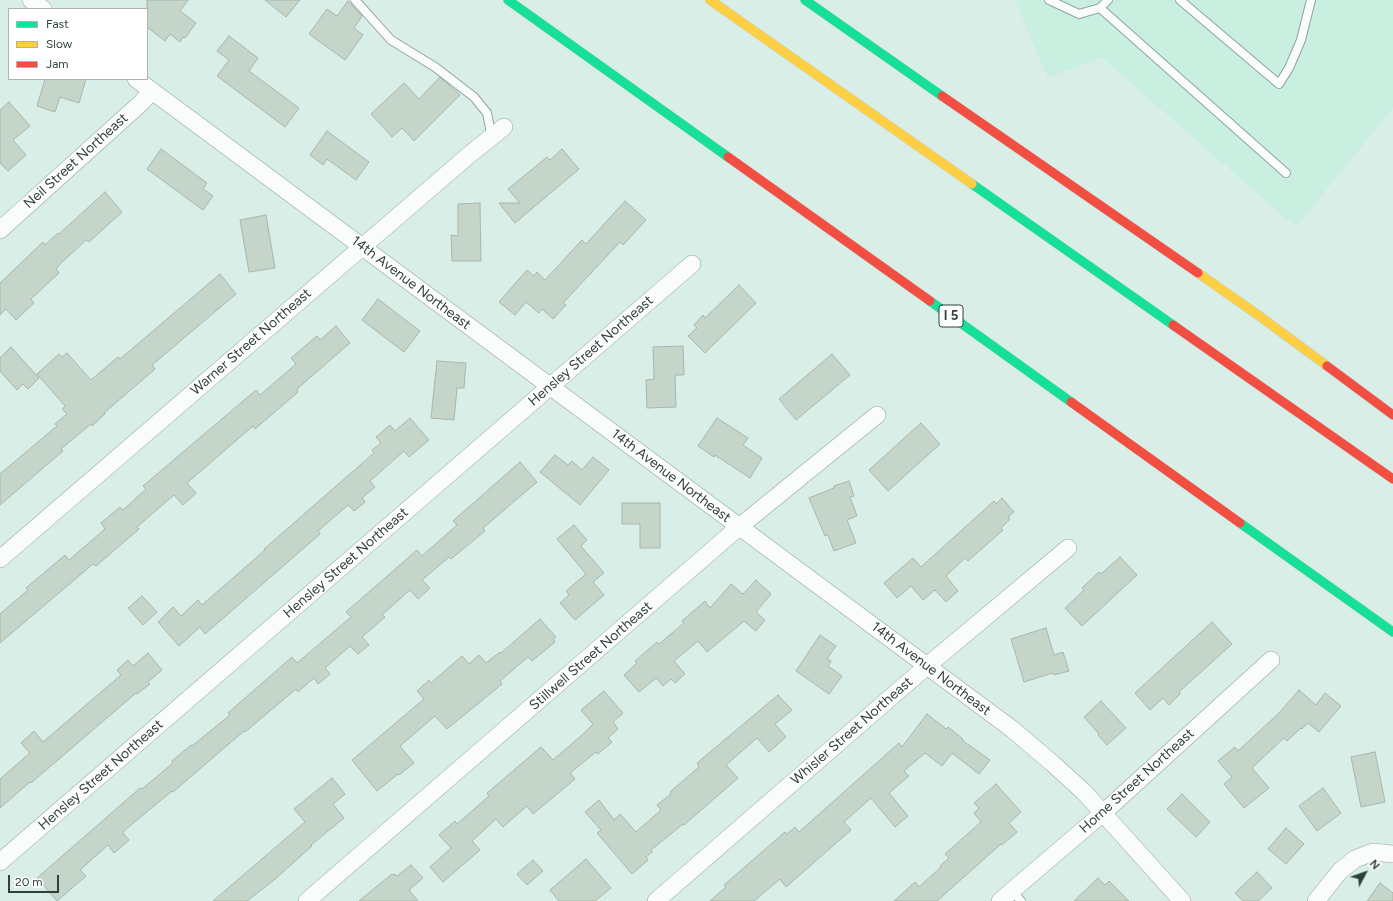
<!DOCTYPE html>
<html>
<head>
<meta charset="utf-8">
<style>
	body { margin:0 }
	#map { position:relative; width:1393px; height:901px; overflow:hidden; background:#d8eee6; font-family:Figtree,sans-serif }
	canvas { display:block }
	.legend { position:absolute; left:8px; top:8px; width:140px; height:72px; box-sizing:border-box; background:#fff; border:1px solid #acb3b1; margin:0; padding:5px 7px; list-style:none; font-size:12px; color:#30413b }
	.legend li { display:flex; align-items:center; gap:8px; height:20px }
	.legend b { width:20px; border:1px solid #acb3b1 }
	.north { position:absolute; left:1345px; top:853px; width:40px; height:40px; -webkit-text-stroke:3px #fff; paint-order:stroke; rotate:49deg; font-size:11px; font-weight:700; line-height:16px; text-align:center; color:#30413b }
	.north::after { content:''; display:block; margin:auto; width:14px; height:18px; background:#30413b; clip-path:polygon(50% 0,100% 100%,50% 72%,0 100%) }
	.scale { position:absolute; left:8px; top:875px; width:51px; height:18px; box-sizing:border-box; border:2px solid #30413b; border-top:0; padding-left:5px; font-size:12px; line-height:14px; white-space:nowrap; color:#30413b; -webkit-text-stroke:3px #fff; paint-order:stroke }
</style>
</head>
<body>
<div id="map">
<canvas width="1393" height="901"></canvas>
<ul class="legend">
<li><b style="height:5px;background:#16e098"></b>Fast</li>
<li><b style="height:5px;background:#ffcf43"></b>Slow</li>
<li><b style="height:5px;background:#f24e42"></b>Jam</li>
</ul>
<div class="north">N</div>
<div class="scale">20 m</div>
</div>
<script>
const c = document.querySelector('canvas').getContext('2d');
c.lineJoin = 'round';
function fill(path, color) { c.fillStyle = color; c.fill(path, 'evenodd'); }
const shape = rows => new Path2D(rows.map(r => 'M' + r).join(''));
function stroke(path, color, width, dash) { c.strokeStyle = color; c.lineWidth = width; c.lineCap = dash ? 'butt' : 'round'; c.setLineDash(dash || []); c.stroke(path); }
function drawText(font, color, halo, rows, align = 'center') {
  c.font = font + ' Figtree,sans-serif'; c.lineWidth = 3; c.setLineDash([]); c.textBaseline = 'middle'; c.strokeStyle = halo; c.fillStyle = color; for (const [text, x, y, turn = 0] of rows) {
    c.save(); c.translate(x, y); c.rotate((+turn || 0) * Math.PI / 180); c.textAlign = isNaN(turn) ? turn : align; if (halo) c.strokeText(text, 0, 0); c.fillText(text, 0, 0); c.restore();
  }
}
fill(shape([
	[1015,0,1393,0,1393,108,1296,227,1101,57,1048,78]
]), '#c8efe0');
const building = shape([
	[147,0,188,0,180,11,196,23,185,38,183,37,180,42,170,34,165,41,147,27,147,0],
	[265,0,300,0,286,17,265,0],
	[348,1,362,16,354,28,363,35,345,60,309,34,327,9,337,16,348,1],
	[229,36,258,58,249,71,299,108,285,127,217,76,229,60,217,51,229,36],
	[440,77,460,95,414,141,402,128,392,137,371,114,404,83,419,99,440,77],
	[45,79,86,79,79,103,60,97,55,112,37,106,45,79],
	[9,102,30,126,13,140,26,155,8,171,0,163,0,110,9,102],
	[327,131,369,162,356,180,327,159,323,165,310,155,327,131],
	[161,149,207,183,203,189,213,196,203,210,147,169,161,149],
	[562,149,579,169,515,223,499,203,520,203,508,189,547,157,550,160,562,149],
	[105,192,122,212,89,242,86,240,60,264,56,269,59,273,31,299,34,303,16,320,6,309,0,315,0,283,43,242,45,245,58,233,59,234,105,192],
	[625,201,646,220,623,245,620,242,563,303,566,305,553,319,542,309,539,313,526,302,515,315,499,302,527,270,534,276,537,272,545,280,582,240,586,244,625,201],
	[480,203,481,261,452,261,451,235,458,236,458,204,480,203],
	[266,215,275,268,249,272,240,220,266,215],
	[220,274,236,294,152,365,155,369,104,413,105,414,92,426,91,424,61,449,63,451,0,505,0,474,57,426,55,424,67,414,62,409,65,406,37,374,59,354,62,357,67,353,91,380,118,357,120,359,220,274],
	[739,285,756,303,705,353,688,336,697,328,694,325,703,315,705,318,739,285],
	[378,299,420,331,404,352,362,320,378,299],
	[336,326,350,343,297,389,298,392,255,429,253,426,187,483,196,493,183,505,174,495,137,527,139,529,96,566,93,564,0,643,0,614,28,590,26,588,65,555,69,560,105,529,101,523,120,507,123,510,146,489,143,486,256,390,260,395,296,364,291,358,317,336,320,340,336,326],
	[683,346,684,375,675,375,676,407,647,408,646,380,654,379,653,347,683,346],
	[11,347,39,378,28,389,23,384,17,390,0,371,0,358,11,347],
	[832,354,850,375,796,420,779,399,832,354],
	[437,361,466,363,464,388,457,388,454,420,431,418,437,361],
	[410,418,429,440,409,457,404,451,370,481,375,487,362,498,365,502,354,511,348,505,318,531,320,534,205,634,200,627,179,646,158,622,173,607,181,616,198,600,202,605,265,550,264,549,374,453,372,450,381,443,376,437,390,425,395,431,410,418],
	[717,418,748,438,743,445,762,458,750,478,715,455,714,457,698,446,717,418],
	[921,423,940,444,888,491,869,470,921,423],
	[555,455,568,465,572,461,582,470,593,457,609,470,580,505,540,472,555,455],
	[520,462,537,482,483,528,485,531,451,559,449,557,422,580,430,588,418,599,410,590,382,615,385,617,362,637,369,645,358,654,350,646,325,668,330,674,318,684,314,678,298,692,296,689,245,732,244,731,173,792,172,791,125,830,123,833,129,840,114,853,108,845,80,870,86,876,57,901,37,878,123,803,140,788,142,789,173,763,172,761,191,745,192,746,230,715,228,713,292,657,297,663,351,617,346,612,417,550,422,556,457,525,453,521,520,462],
	[849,481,854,496,850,497,857,516,847,520,856,543,834,551,828,535,825,536,809,498,834,488,834,486,849,481],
	[1002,498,1014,512,1008,517,1010,519,1001,528,1003,530,968,561,965,558,946,576,958,591,946,602,935,590,923,600,911,586,897,598,884,583,913,558,921,567,994,501,996,504,1002,498],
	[622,503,660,503,660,548,640,548,640,524,622,524,622,503],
	[574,525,587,540,581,546,604,573,593,582,604,595,575,620,560,603,569,595,566,591,586,574,557,539,574,525],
	[1120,557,1137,575,1082,626,1065,608,1084,590,1082,588,1099,572,1101,574,1120,557],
	[756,580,771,594,756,612,765,620,756,631,744,621,707,652,698,641,674,661,685,674,675,683,671,679,663,686,656,678,639,692,624,675,637,663,635,661,657,642,659,644,684,623,682,621,705,601,710,608,731,584,743,594,756,580],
	[142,596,157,612,143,625,128,608,142,596],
	[540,619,556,637,553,639,555,642,532,661,528,657,500,681,502,684,447,729,435,716,400,746,414,763,399,775,398,774,377,791,352,760,424,699,417,691,429,680,431,683,462,656,469,664,479,655,486,663,500,652,501,653,540,619],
	[1212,622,1232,644,1179,692,1180,694,1169,705,1163,698,1150,710,1135,693,1212,622],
	[1046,628,1054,655,1063,652,1069,671,1054,675,1053,673,1024,682,1011,639,1046,628],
	[820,635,836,646,827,659,831,661,828,666,842,676,829,694,796,671,820,635],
	[148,653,162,670,148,682,150,684,137,694,136,693,31,783,30,782,0,808,0,779,30,753,21,743,34,731,43,742,121,675,117,670,128,660,133,666,148,653],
	[1299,690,1316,705,1325,693,1341,706,1319,732,1308,723,1302,729,1301,728,1287,741,1284,738,1252,768,1269,788,1244,808,1224,784,1232,777,1218,761,1235,747,1238,751,1279,713,1299,690],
	[604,691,623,713,613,722,618,729,608,738,612,742,598,754,596,752,570,773,575,779,533,814,527,806,503,827,496,819,472,841,480,850,443,882,430,867,451,848,439,835,455,821,457,824,489,796,487,793,541,747,553,760,581,736,593,724,581,710,604,691],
	[778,695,792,710,775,724,786,737,769,752,757,738,726,765,738,778,684,825,683,824,651,850,652,852,646,857,648,860,632,874,597,833,601,830,585,812,599,800,614,820,620,814,636,832,661,810,657,805,671,794,670,792,699,767,697,763,778,695],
	[1101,701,1126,728,1107,745,1098,735,1099,734,1084,717,1101,701],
	[927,714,946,729,948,727,963,739,962,740,990,760,979,774,952,753,942,766,925,753,904,771,909,776,889,793,908,816,895,827,871,798,844,822,851,830,786,887,780,879,754,901,710,901,726,887,724,885,785,832,787,834,795,827,799,832,899,743,902,747,927,714],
	[1375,752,1385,802,1361,807,1351,757,1375,752],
	[332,778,345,794,333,804,344,818,311,845,312,846,274,880,247,901,213,901,305,822,294,809,332,778],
	[996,784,1021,812,1009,823,1017,832,1002,845,1001,844,937,901,894,901,915,882,919,887,941,867,940,866,949,858,945,854,981,822,974,813,979,808,974,803,996,784],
	[1323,788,1341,813,1317,831,1299,806,1323,788],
	[1182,794,1210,822,1196,837,1167,809,1182,794],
	[1286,828,1304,844,1286,864,1268,849,1286,828],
	[586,859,611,888,595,901,559,901,550,890,586,859],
	[533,860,543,871,527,885,517,874,533,860],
	[411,865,423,878,409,890,418,901,359,901,392,874,394,875,395,874,397,876,411,865],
	[1257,872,1272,888,1258,901,1243,901,1235,893,1257,872],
	[1098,878,1105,885,1109,881,1129,901,1074,901,1098,878],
	[1380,883,1393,893,1393,901,1367,901,1380,883]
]);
fill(building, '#c5d5c9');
stroke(building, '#a8b6ad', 1);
const lane = shape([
	[355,0,391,40,435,67,474,97,487,113,490,128,490,138],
	[1049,0,1079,14,1100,8,1108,0],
	[1180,0,1279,84,1289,68,1301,40,1311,0],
	[1100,8,1286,173],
	[1012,891,1021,901]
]);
const street = shape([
	[31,0,43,9],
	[136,79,1012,729,1052,763,1084,792,1182,901],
	[0,230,141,103,152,91],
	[0,559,469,155,504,127],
	[0,862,692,264],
	[307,901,739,527,877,415],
	[656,901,927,666,1068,548],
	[1000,901,1103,813,1271,660],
	[1316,901,1340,871,1355,859,1373,852,1393,854]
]);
const fast = shape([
	[508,0,728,157],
	[805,0,942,96],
	[972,184,1173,325],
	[930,301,1071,402],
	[1240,523,1393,632]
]);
const slow = shape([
	[710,0,972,184],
	[1198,273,1258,315,1327,366]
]);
const jam = shape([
	[942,96,1198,273],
	[728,157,930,301],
	[1173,325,1393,479],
	[1327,366,1393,415],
	[1071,402,1240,523]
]);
stroke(lane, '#92a49d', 10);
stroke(street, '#92a49d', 18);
stroke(fast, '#c0cbc8', 10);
stroke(slow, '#c0cbc8', 10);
stroke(jam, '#c0cbc8', 10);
stroke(lane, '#f9fcfb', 8);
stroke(street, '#f9fcfb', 17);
stroke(fast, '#16e098', 9);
stroke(slow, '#ffcf43', 9);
stroke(jam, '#f24e42', 9);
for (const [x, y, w] of [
	[951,316,24]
]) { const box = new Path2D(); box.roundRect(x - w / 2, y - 11, w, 22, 3); c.fillStyle = '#fff'; c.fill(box); stroke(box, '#30413b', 1); }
drawText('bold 13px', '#30413b', null, [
	["I 5",951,316]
]);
drawText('14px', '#30413b', '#fff', [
	["Neil Street Northeast",76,161,-42],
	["14th Avenue Northeast",411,283,37],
	["Warner Street Northeast",251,342,-41],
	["Hensley Street Northeast",591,351,-41],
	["14th Avenue Northeast",671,476,37],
	["Hensley Street Northeast",346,563,-41],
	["Stillwell Street Northeast",591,656,-41],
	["14th Avenue Northeast",931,669,37],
	["Whisler Street Northeast",852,731,-41],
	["Hensley Street Northeast",101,775,-41],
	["Horne Street Northeast",1137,781,-42]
]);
</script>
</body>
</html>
